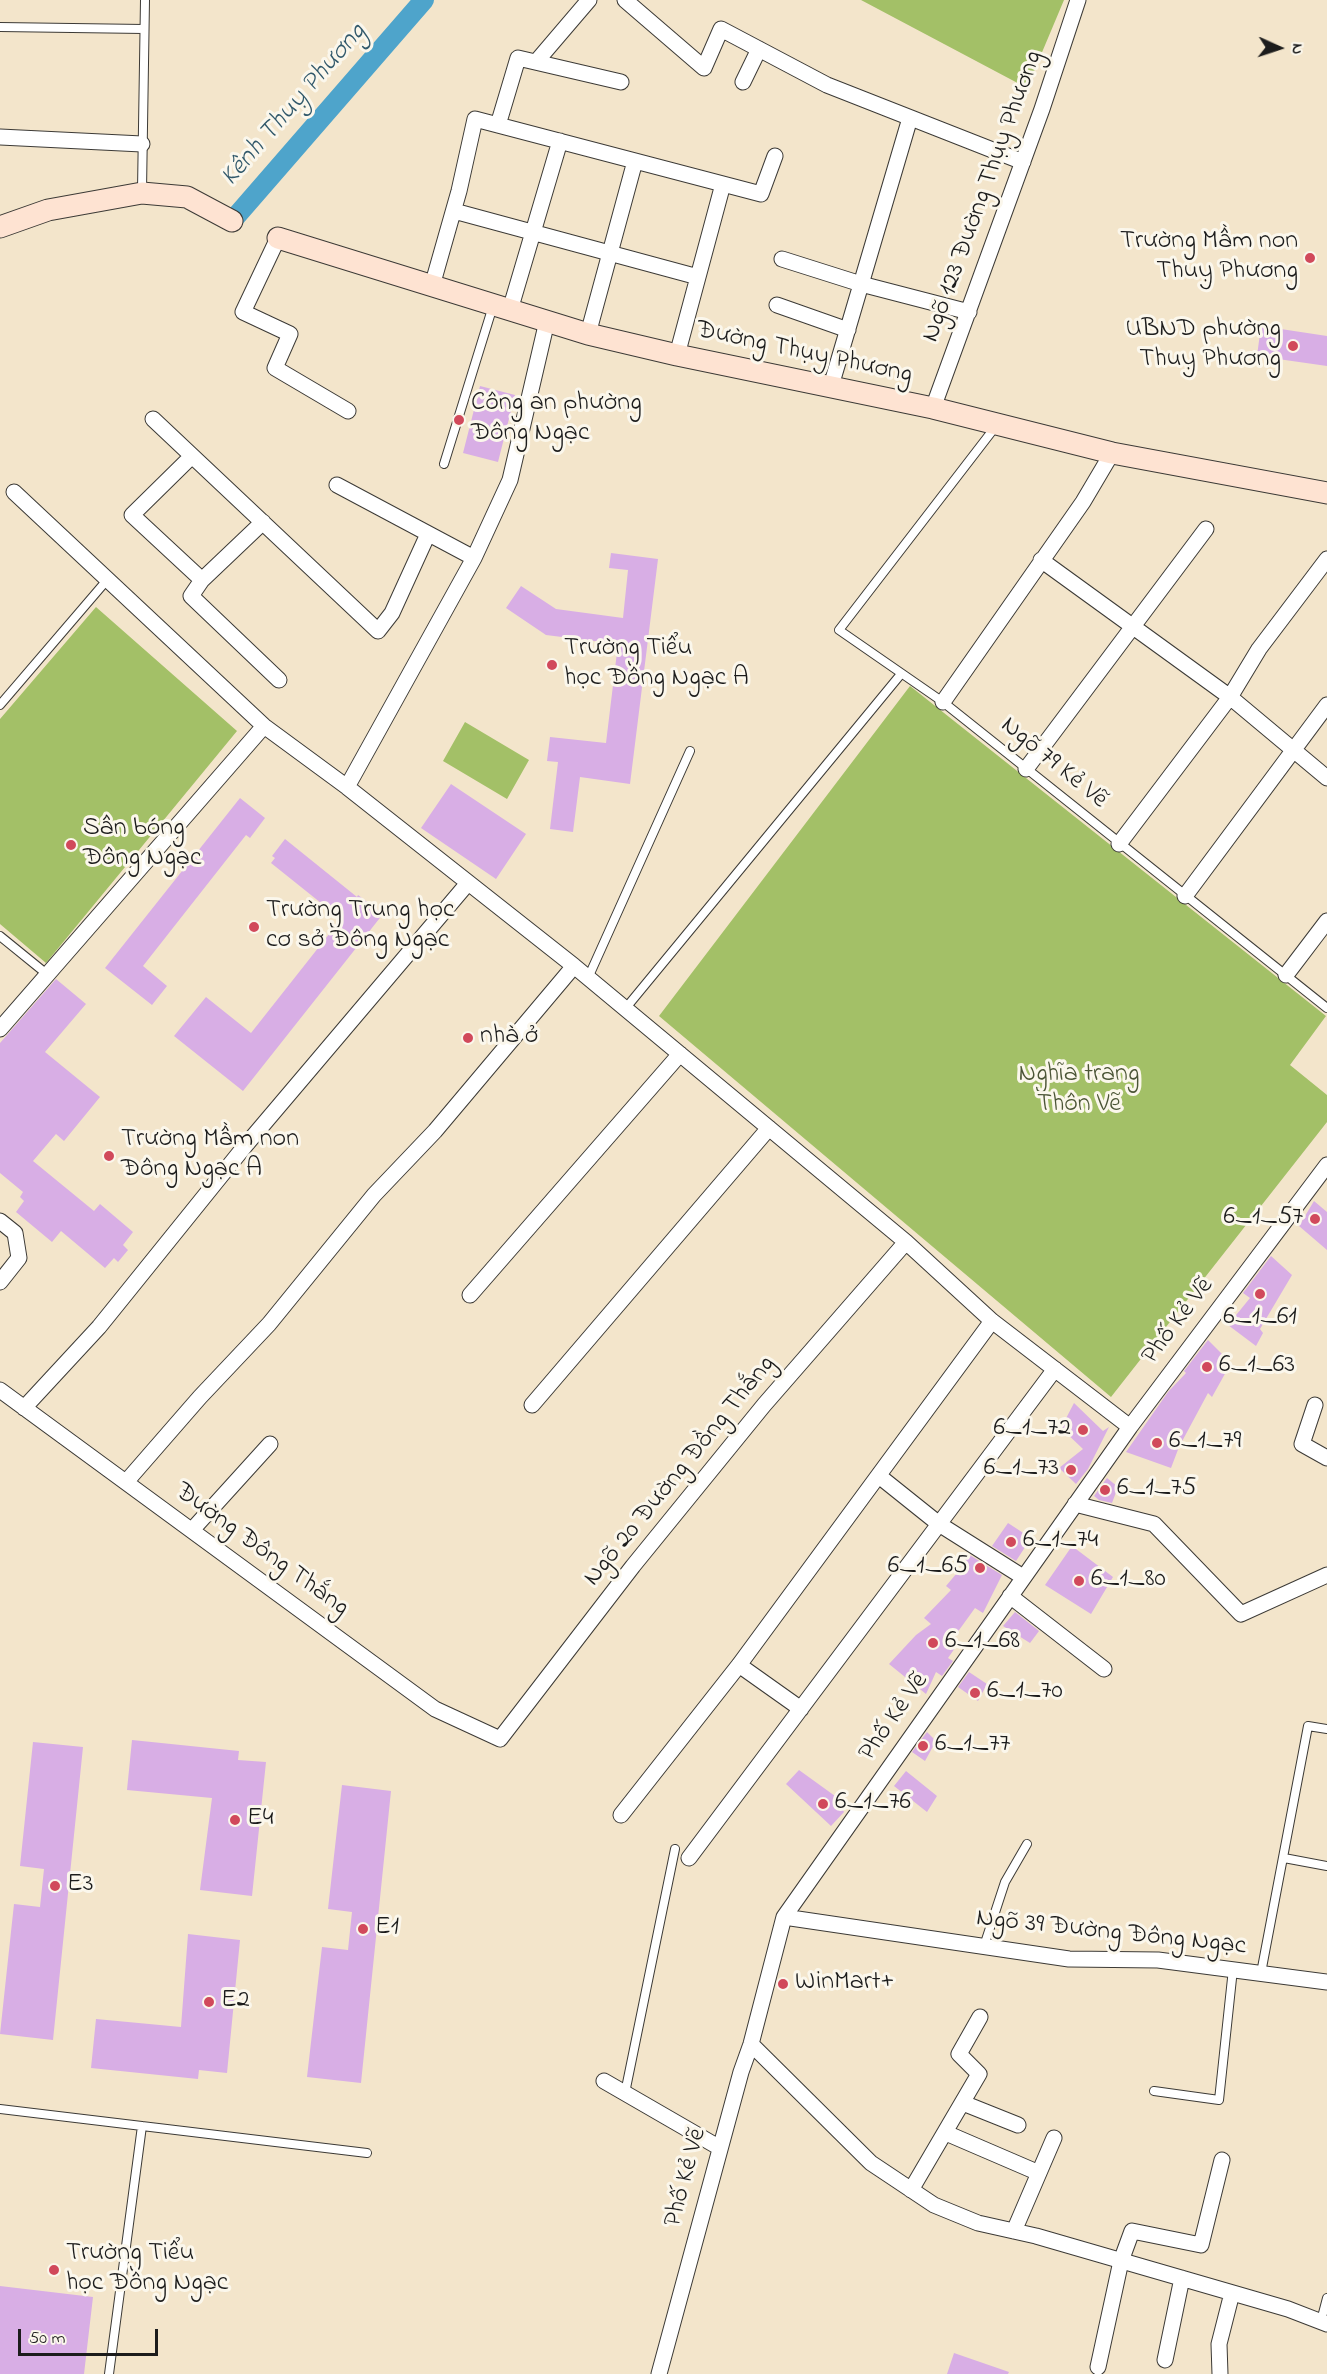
<!DOCTYPE html>
<html>
<head>
<meta charset="utf-8">
<style>
	body { margin:0 }
	#map { position:relative; width:1327px; height:2374px; overflow:hidden; background:#f3e5cb; font-family:"Indie Flower",sans-serif }
	canvas { display:block }
	.north { position:absolute; left:1249px; top:18px; width:60px; height:60px; -webkit-text-stroke:4px #fbf7ec; paint-order:stroke; rotate:93deg; font-size:16px; font-weight:700; line-height:24px; text-align:center; color:#1c1c1c }
	.north::after { content:''; display:block; margin:auto; width:21px; height:27px; background:#1c1c1c; clip-path:polygon(50% 0,100% 100%,50% 72%,0 100%) }
	.scale { position:absolute; left:18px; top:2329px; width:140px; height:27px; box-sizing:border-box; border:3px solid #1c1c1c; border-top:0; padding-left:8px; font-size:18px; line-height:21px; white-space:nowrap; color:#1c1c1c; -webkit-text-stroke:4px #fbf7ec; paint-order:stroke }
</style>
</head>
<body>
<div id="map">
<canvas width="1327" height="2374"></canvas>
<div class="north">N</div>
<div class="scale">50 m</div>
</div>
<script>
const c = document.querySelector('canvas').getContext('2d');
c.lineJoin = 'round';
function fill(path, color) { c.fillStyle = color; c.fill(path, 'evenodd'); }
const shape = rows => new Path2D(rows.map(r => 'M' + r).join(''));
function stroke(path, color, width, dash) { c.strokeStyle = color; c.lineWidth = width; c.lineCap = dash ? 'butt' : 'round'; c.setLineDash(dash || []); c.stroke(path); }
function drawText(font, color, halo, rows, align = 'center') {
  c.font = font + ' "Indie Flower",sans-serif'; c.lineWidth = 6; c.setLineDash([]); c.textBaseline = 'middle'; c.strokeStyle = halo; c.fillStyle = color; for (const [text, x, y, turn = 0] of rows) {
    c.save(); c.translate(x, y); c.rotate((+turn || 0) * Math.PI / 180); c.textAlign = isNaN(turn) ? turn : align; if (halo) c.strokeText(text, 0, 0); c.fillText(text, 0, 0); c.restore();
  }
}
fill(shape([
	[861,0,1064,0,1027,88],
	[96,607,237,731,46,963,0,924,0,719],
	[910,686,1326,1016,1290,1065,1327,1095,1327,1122,1111,1397,659,1016],
	[465,722,529,760,507,799,443,761]
]), '#a3c067');
stroke(shape([
	[232,221,424,0]
]), '#4ea4cb', 20);
fill(shape([
	[1261,326,1327,336,1327,366,1257,356],
	[480,386,515,395,498,462,463,453],
	[611,553,658,559,630,784,580,777,573,832,550,829,558,762,547,761,550,737,606,743,618,644,546,635,506,608,521,586,556,609,623,618,628,570,609,568],
	[451,784,526,834,496,879,421,828],
	[240,798,265,818,250,838,246,835,143,966,167,986,152,1005,105,968],
	[285,839,357,897,358,895,383,914,243,1091,174,1036,206,997,251,1033,341,919,271,863,275,858,272,856],
	[56,979,86,1004,45,1052,100,1097,64,1141,56,1134,33,1161,94,1211,100,1204,133,1232,123,1245,128,1250,118,1262,114,1258,105,1268,61,1231,52,1242,16,1212,24,1201,20,1197,23,1192,0,1173,0,1043],
	[1314,1201,1327,1212,1327,1250,1299,1226],
	[1271,1256,1292,1275,1260,1329,1263,1333,1256,1346,1228,1325,1250,1298,1243,1293],
	[1208,1340,1231,1363,1212,1397,1208,1393,1179,1447,1171,1468,1126,1452,1168,1392,1186,1373,1184,1371],
	[1074,1403,1103,1431,1109,1427,1088,1469,1076,1484,1059,1468,1083,1449,1061,1428],
	[1107,1478,1118,1487,1112,1503,1099,1500,1094,1496],
	[1008,1523,1031,1538,1016,1561,992,1546],
	[1072,1546,1113,1577,1091,1614,1045,1585],
	[968,1554,1002,1575,983,1613,975,1608,949,1644,955,1648,948,1658,953,1661,942,1676,936,1672,926,1694,889,1664,916,1635,931,1624,924,1618,951,1590,946,1586,962,1567,958,1563],
	[1015,1612,1039,1631,1030,1643,1003,1626],
	[969,1672,987,1684,978,1701,958,1687],
	[927,1732,936,1741,925,1761,912,1752],
	[132,1740,239,1751,238,1760,266,1762,252,1896,200,1890,212,1798,127,1790],
	[33,1742,83,1747,53,2040,0,2034,14,1904,40,1907,44,1869,20,1866],
	[799,1770,835,1796,844,1812,831,1826,786,1784],
	[906,1771,937,1796,927,1812,894,1786],
	[342,1785,391,1791,361,2083,307,2077,322,1947,348,1950,352,1912,328,1909],
	[188,1934,240,1940,227,2073,199,2070,198,2079,91,2068,96,2019,181,2027],
	[0,2286,93,2297,84,2374,0,2374],
	[954,2353,1009,2372,1008,2374,947,2374]
]), '#d8aee5');
const lane = shape([
	[0,27,144,29],
	[142,190,145,0],
	[996,426,839,630,943,702,1327,1008],
	[444,464,493,306],
	[0,705,107,580],
	[0,936,48,975],
	[588,978,690,751],
	[625,1009,901,674],
	[1284,1858,1327,1866],
	[984,1946,1005,1882,1027,1844],
	[1261,1973,1308,1726,1327,1729],
	[1154,2091,1219,2100,1233,1969],
	[625,2093,675,1849],
	[0,2109,367,2153],
	[1321,2321,1327,2298],
	[109,2374,142,2126]
]);
const street = shape([
	[625,0,704,68,721,29,827,85,1023,162],
	[536,62,589,0],
	[743,82,759,49],
	[498,125,518,58,621,82],
	[0,137,142,144],
	[454,211,698,277],
	[278,238,243,312,290,334,275,368,348,411],
	[782,259,861,284,969,312],
	[432,286,459,191,475,119,761,194,775,156],
	[777,305,848,330],
	[510,310,560,141],
	[588,334,635,161],
	[677,355,723,184],
	[831,386,910,118],
	[933,408,1042,109,1078,0],
	[153,419,378,631,392,613,428,534],
	[192,456,132,515,202,580,191,596,279,680],
	[337,485,474,558],
	[14,492,264,726,347,787,574,966,906,1242,992,1321,1130,1427],
	[1041,560,1230,697,1327,778],
	[202,580,263,522],
	[943,702,1083,502,1112,453],
	[1026,769,1206,529],
	[347,787,474,558,510,480,547,321],
	[1119,844,1230,697,1259,649,1327,559],
	[1185,896,1327,705],
	[1286,975,1327,921],
	[0,1029,264,726],
	[0,1221,15,1233,19,1258,0,1282],
	[470,1295,680,1054],
	[0,1390,435,1709,500,1739,633,1566,764,1405,906,1242],
	[532,1405,769,1128],
	[1315,1405,1302,1444,1327,1458],
	[24,1408,99,1327,245,1146,468,883],
	[879,1476,939,1524,1023,1577],
	[126,1482,200,1397,269,1324,374,1195,435,1131,574,966],
	[1075,1504,1154,1524,1241,1614,1327,1575],
	[192,1530,270,1444],
	[1010,1596,1104,1669],
	[739,1665,801,1709],
	[621,1815,739,1665,992,1321],
	[689,1858,1055,1369],
	[784,1917,1069,1959,1158,1960,1327,1982],
	[751,2044,871,2163,934,2205,978,2223,1036,2236,1288,2309,1327,2324],
	[604,2081,720,2148],
	[963,2103,1018,2125],
	[946,2133,1039,2173],
	[911,2190,979,2074,959,2054,980,2017],
	[1014,2231,1054,2138],
	[1165,2360,1182,2278],
	[1098,2367,1121,2261,1132,2231,1201,2245,1222,2160],
	[659,2374,741,2072,751,2044,784,1917,1130,1427,1327,1165],
	[1220,2374,1219,2344,1232,2293]
]);
const secondary = shape([
	[0,227,48,210,142,193,187,197,232,221],
	[278,238,588,334,677,355,933,408,1112,453,1327,493]
]);
stroke(lane, '#3c3a36', 10);
stroke(street, '#3c3a36', 17);
stroke(secondary, '#3c3a36', 23);
stroke(lane, '#fff', 8);
stroke(street, '#fff', 15);
stroke(secondary, '#fee3d2', 21);
for (const [x, y, r, color] of [
	[1310,258,6,"#d1495b"],
	[1293,346,6,"#d1495b"],
	[459,420,6,"#d1495b"],
	[552,665,6,"#d1495b"],
	[71,845,6,"#d1495b"],
	[254,927,6,"#d1495b"],
	[468,1038,6,"#d1495b"],
	[109,1156,6,"#d1495b"],
	[1315,1219,6,"#d1495b"],
	[1260,1294,6,"#d1495b"],
	[1207,1367,6,"#d1495b"],
	[1083,1430,6,"#d1495b"],
	[1157,1443,6,"#d1495b"],
	[1071,1470,6,"#d1495b"],
	[1105,1490,6,"#d1495b"],
	[1011,1542,6,"#d1495b"],
	[980,1568,6,"#d1495b"],
	[1079,1581,6,"#d1495b"],
	[933,1643,6,"#d1495b"],
	[975,1693,6,"#d1495b"],
	[923,1746,6,"#d1495b"],
	[823,1804,6,"#d1495b"],
	[235,1820,6,"#d1495b"],
	[55,1886,6,"#d1495b"],
	[363,1929,6,"#d1495b"],
	[783,1984,6,"#d1495b"],
	[209,2002,6,"#d1495b"],
	[54,2270,6,"#d1495b"]
]) { const dot = new Path2D(); dot.arc(x, y, r, 0, 2 * Math.PI); c.fillStyle = color; c.fill(dot); stroke(dot, '#fbf7ec', 2); }
drawText('26px', '#1c1c1c', '#fbf7ec', [
	["Ngõ 123 Đường Thụy Phương",984,197,-70],
	["Đường Thụy Phương",804,354,12],
	["Ngõ 79 Kẻ Vẽ",1053,764,39],
	["Phố Kẻ Vẽ",1179,1322,-53],
	["Ngõ 20 Đường Đồng Thắng",681,1472,-51],
	["Đường Đông Thắng",261,1551,36],
	["Phố Kẻ Vẽ",895,1718,-55],
	["Ngõ 39 Đường Đông Ngạc",1111,1934,6],
	["Phố Kẻ Vẽ",687,2178,-75]
]);
drawText('26px', '#1c1c1c', '#fbf7ec', [
	["Trường Mầm non",1298,243,"right"],
	["Thuỵ Phương",1298,273,"right"],
	["UBND phường",1281,331,"right"],
	["Thuỵ Phương",1281,361,"right"],
	["Công an phường",471,405],
	["Đông Ngạc",471,435],
	["Trường Tiểu",564,650],
	["học Đông Ngạc A",564,680],
	["Sân bóng",83,830],
	["Đông Ngạc",83,860],
	["Trường Trung học",266,912],
	["cơ sở Đông Ngạc",266,942],
	["nhà ở",480,1038],
	["Trường Mầm non",121,1141],
	["Đông Ngạc A",121,1171],
	["6_1_57",1303,1219,"right"],
	["6_1_61",1260,1319,"center"],
	["6_1_63",1219,1367],
	["6_1_72",1071,1430,"right"],
	["6_1_79",1169,1443],
	["6_1_73",1059,1470,"right"],
	["6_1_75",1117,1490],
	["6_1_74",1023,1542],
	["6_1_65",968,1568,"right"],
	["6_1_80",1091,1581],
	["6_1_68",945,1643],
	["6_1_70",987,1693],
	["6_1_77",935,1746],
	["6_1_76",835,1804],
	["E4",247,1820],
	["E3",67,1886],
	["E1",375,1929],
	["WinMart+",795,1984],
	["E2",221,2002],
	["Trường Tiểu",66,2255],
	["học Đông Ngạc",66,2285]
], 'left');
drawText('26px', '#4b5536', '#fbf7ec', [
	["Nghĩa trang",1079,1076],
	["Thôn Vẽ",1079,1106]
]);
drawText('italic 27px', '#32596b', '#fbf7ec', [
	["Kênh Thuỵ Phương",295,106,-49]
]);
</script>
</body>
</html>
